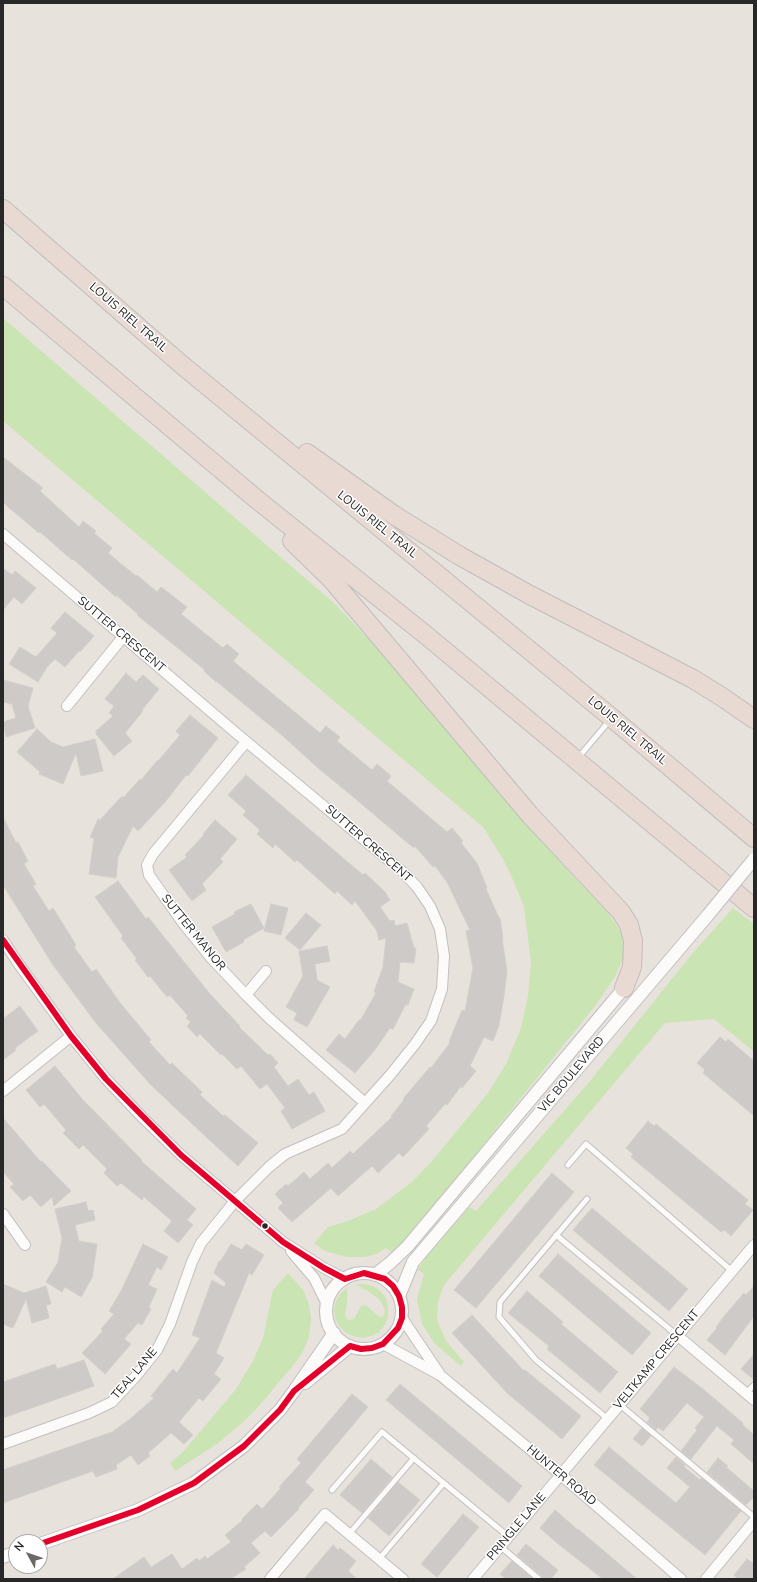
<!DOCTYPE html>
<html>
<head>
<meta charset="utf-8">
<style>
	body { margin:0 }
	#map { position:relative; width:757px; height:1582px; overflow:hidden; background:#e8e2dd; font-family:"Nunito Sans",sans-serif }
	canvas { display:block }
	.frame { position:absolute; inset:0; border:4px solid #282828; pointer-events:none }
	.north { position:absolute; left:8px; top:1534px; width:40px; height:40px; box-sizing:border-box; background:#fff; border:1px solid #a9a9a9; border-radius:50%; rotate:310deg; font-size:11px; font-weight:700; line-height:16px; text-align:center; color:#282828 }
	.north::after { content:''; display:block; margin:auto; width:14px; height:18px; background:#6b6967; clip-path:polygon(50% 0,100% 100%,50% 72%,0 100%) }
</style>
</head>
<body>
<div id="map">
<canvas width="757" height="1582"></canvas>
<div class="frame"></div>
<div class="north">N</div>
</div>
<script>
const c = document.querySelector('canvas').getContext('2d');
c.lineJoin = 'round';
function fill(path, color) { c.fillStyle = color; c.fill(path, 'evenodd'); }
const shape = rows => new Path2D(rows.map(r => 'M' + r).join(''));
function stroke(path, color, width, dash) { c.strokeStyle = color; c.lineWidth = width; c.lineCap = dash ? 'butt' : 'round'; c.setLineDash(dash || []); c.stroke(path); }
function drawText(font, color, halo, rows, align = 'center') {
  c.font = font + ' "Nunito Sans",sans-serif'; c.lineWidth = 3; c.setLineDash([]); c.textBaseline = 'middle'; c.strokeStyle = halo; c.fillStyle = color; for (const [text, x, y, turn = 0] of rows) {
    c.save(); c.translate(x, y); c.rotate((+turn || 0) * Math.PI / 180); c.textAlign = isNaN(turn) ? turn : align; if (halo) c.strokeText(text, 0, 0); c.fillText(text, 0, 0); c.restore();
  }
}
fill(shape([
	[3,318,335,604,430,704,505,796,573,876,592,895,609,914,621,932,625,954,615,977,595,1006,396,1253,391,1252,386,1248,376,1254,365,1257,347,1257,325,1251,314,1243,328,1227,348,1221,376,1209,413,1181,432,1161,488,1093,506,1064,521,1028,528,996,531,962,524,907,511,875,503,859,483,827,3,421],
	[733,908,754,924,754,1052,714,1019,665,1023,444,1285,438,1302,437,1320,446,1341,464,1362,461,1366,434,1343,422,1324,417,1299,424,1274,418,1270,426,1257,469,1207,476,1211,591,1080,691,955],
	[288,1273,303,1290,309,1304,311,1319,309,1337,303,1351,296,1362,258,1407,241,1424,217,1444,175,1471,170,1463,183,1452,236,1389,253,1361,263,1338,273,1290],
	[355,1284,364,1284,373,1286,380,1291,386,1298,388,1307,388,1316,385,1325,379,1332,371,1336,362,1338,353,1336,345,1332,339,1326,335,1318,334,1309,336,1301,340,1294,347,1288,347,1303,345,1316,348,1320,354,1319,361,1306,366,1305,379,1317,384,1316,385,1310,380,1300,368,1291]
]), '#cbe4b4');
const building = shape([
	[3,457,43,488,40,491,79,527,83,521,96,531,94,533,112,548,108,553,136,576,137,575,157,592,161,587,187,607,181,614,223,648,227,644,239,654,233,661,320,733,326,726,340,737,337,741,372,770,377,764,391,776,387,781,447,832,452,828,463,841,461,843,477,863,487,888,486,889,499,918,500,918,503,939,502,939,507,971,504,996,499,1025,493,1041,484,1037,470,1066,476,1071,462,1088,461,1086,447,1105,445,1104,426,1126,429,1129,403,1157,399,1153,378,1173,372,1166,338,1196,331,1188,292,1222,278,1208,283,1203,275,1194,286,1184,288,1186,304,1172,310,1179,328,1163,332,1168,350,1151,353,1154,392,1117,391,1116,404,1100,403,1099,430,1067,431,1068,450,1043,449,1042,462,1010,465,1011,473,968,466,931,470,930,447,882,435,866,433,867,415,846,414,848,403,839,351,795,318,768,284,737,216,681,216,682,204,671,205,670,137,615,138,614,116,595,116,597,73,559,72,560,40,532,39,533,7,506,3,502,3,457],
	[3,568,12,575,15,571,36,588,22,604,14,597,3,610,3,568],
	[65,612,94,636,80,652,79,651,65,667,55,659,47,667,38,682,9,664,20,647,36,657,57,633,51,628,65,612],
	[126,673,136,682,143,675,159,689,142,710,143,711,125,733,132,741,114,756,96,734,96,731,113,716,109,713,114,706,105,699,126,673],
	[3,680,33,688,28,706,35,728,6,737,3,722,16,718,12,704,3,702,3,680],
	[190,715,218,738,188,776,186,775,166,801,138,831,133,826,118,857,116,878,89,874,94,839,90,837,98,819,100,820,122,796,123,798,140,779,141,780,157,761,158,761,180,735,176,731,190,715],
	[37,729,51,742,63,747,95,739,103,771,81,776,76,753,63,784,39,774,40,772,17,752,37,729],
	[246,775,363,875,365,873,385,892,390,900,380,907,390,921,394,920,395,926,407,923,414,948,416,948,414,963,400,962,398,982,414,989,408,1005,406,1004,393,1029,390,1028,374,1051,355,1073,326,1050,339,1034,345,1039,359,1020,360,1021,376,993,374,992,383,967,386,938,379,940,377,931,355,901,352,905,337,891,335,894,297,860,295,862,275,844,273,848,257,834,260,830,243,815,246,811,228,795,246,775],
	[3,817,16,843,18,842,28,861,24,864,36,884,33,886,49,911,53,908,76,945,74,947,92,972,96,969,121,1004,151,1040,149,1042,170,1065,172,1063,202,1092,200,1095,223,1116,225,1115,258,1143,238,1166,205,1136,150,1084,96,1023,53,965,3,885,3,817],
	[215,820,237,839,220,859,223,862,202,884,206,890,192,901,169,870,187,857,185,855,204,835,203,834,215,820],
	[118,881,146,919,148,917,210,994,240,1026,239,1027,268,1055,270,1054,278,1063,274,1067,288,1086,298,1079,309,1095,314,1092,325,1111,292,1129,281,1111,285,1108,267,1084,260,1089,241,1066,237,1069,222,1054,221,1055,200,1034,197,1037,187,1026,191,1022,186,1018,188,1016,170,995,167,997,150,976,148,977,135,960,137,959,121,938,123,936,95,897,118,881],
	[251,904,264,928,243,940,244,942,226,952,212,927,235,914,234,912,251,904],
	[271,904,288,908,281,935,264,931,271,904],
	[306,913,321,925,300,950,285,938,306,913],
	[327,946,330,961,315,964,317,980,330,987,307,1027,294,1020,297,1013,286,1007,303,976,299,951,327,946],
	[20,1006,38,1031,15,1048,16,1050,3,1060,3,1019,20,1006],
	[720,1037,726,1042,728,1039,754,1061,754,1116,703,1073,705,1070,697,1063,720,1037],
	[55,1066,83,1100,142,1160,141,1161,196,1209,187,1220,193,1225,178,1243,164,1231,172,1221,144,1197,142,1200,121,1183,117,1186,104,1173,107,1169,83,1145,79,1149,63,1133,66,1130,44,1104,40,1107,26,1090,55,1066],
	[3,1118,41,1162,42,1161,71,1191,54,1206,52,1197,41,1207,30,1195,23,1201,10,1187,14,1184,3,1172,3,1118],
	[648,1121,654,1126,656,1124,748,1200,745,1204,753,1210,731,1236,724,1230,721,1232,631,1157,633,1154,626,1148,648,1121],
	[552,1173,574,1192,476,1308,454,1290,552,1173],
	[86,1202,88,1211,93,1210,95,1220,75,1225,79,1241,97,1244,92,1278,81,1297,65,1287,62,1292,46,1282,58,1262,62,1238,55,1209,86,1202],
	[592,1208,688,1289,669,1311,573,1230,592,1208],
	[143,1244,168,1257,161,1270,157,1267,148,1285,157,1289,149,1307,151,1309,142,1325,138,1323,124,1339,131,1344,105,1374,82,1353,103,1331,101,1329,114,1314,109,1311,121,1291,143,1244],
	[231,1244,242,1250,246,1244,264,1255,252,1275,249,1273,216,1353,224,1358,214,1374,221,1379,203,1401,199,1398,179,1422,193,1435,184,1444,171,1433,148,1453,150,1456,138,1465,131,1455,116,1465,117,1469,96,1477,93,1471,3,1503,3,1470,112,1432,129,1420,154,1398,151,1396,173,1369,177,1373,200,1338,192,1335,212,1280,224,1287,226,1283,214,1273,219,1261,220,1262,231,1244],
	[558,1254,651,1333,632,1355,539,1276,558,1254],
	[3,1284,24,1293,46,1286,51,1304,46,1305,49,1318,32,1323,26,1299,13,1328,3,1324,3,1284],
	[754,1286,754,1316,725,1355,707,1340,717,1328,716,1327,725,1315,744,1293,746,1295,754,1286],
	[527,1291,563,1322,561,1324,618,1372,600,1393,547,1349,549,1346,508,1313,527,1291],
	[472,1315,524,1371,525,1370,581,1416,562,1439,507,1393,452,1333,472,1315],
	[754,1354,754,1380,741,1369,754,1354],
	[84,1360,94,1386,3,1418,3,1382,55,1364,57,1369,84,1360],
	[674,1367,703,1389,743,1423,742,1424,754,1435,754,1464,731,1444,734,1440,717,1426,691,1459,681,1451,697,1430,695,1428,704,1417,687,1403,663,1431,658,1427,656,1430,647,1422,650,1418,640,1409,674,1367],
	[400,1384,522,1486,509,1503,386,1400,400,1384],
	[352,1394,368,1407,305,1482,314,1490,298,1508,299,1509,271,1537,265,1531,251,1543,260,1553,244,1567,246,1569,230,1579,113,1579,144,1557,151,1567,172,1554,182,1569,197,1558,199,1561,205,1556,207,1559,231,1542,225,1535,243,1520,242,1519,257,1504,262,1509,281,1488,279,1487,301,1463,297,1459,352,1394],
	[642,1428,651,1436,642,1446,633,1439,642,1428],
	[609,1447,676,1503,690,1487,667,1468,676,1457,685,1465,684,1467,700,1480,702,1478,741,1511,705,1555,594,1465,609,1447],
	[718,1458,728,1466,726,1467,754,1491,754,1497,746,1505,707,1472,718,1458],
	[371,1459,392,1477,362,1513,340,1495,371,1459],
	[398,1482,420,1500,389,1536,368,1518,398,1482],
	[555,1510,578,1530,578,1529,637,1579,603,1579,557,1543,540,1528,555,1510],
	[463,1514,479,1527,437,1577,421,1564,463,1514],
	[526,1544,558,1570,551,1579,543,1579,542,1576,517,1555,526,1544],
	[333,1545,338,1550,340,1548,356,1561,348,1571,357,1579,304,1579,333,1545],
	[747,1559,754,1564,754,1579,738,1579,734,1575,747,1559],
	[512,1561,533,1579,506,1579,500,1574,512,1561]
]);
fill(building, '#cecac7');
stroke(building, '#d3ceca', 1);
const service = shape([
	[578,758,610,720],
	[568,1165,586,1144,732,1271],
	[587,1199,500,1302,499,1317,536,1360,608,1419],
	[556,1235,678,1336],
	[746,1393,754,1385],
	[620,1405,754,1517],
	[332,1490,382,1432,509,1537],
	[349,1534,414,1458],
	[501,1547,539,1579],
	[379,1559,444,1483]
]);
const minor = shape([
	[3,534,236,733,404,873,417,887,430,906,440,929,444,956,442,989,431,1021,415,1044,391,1074,342,1129,285,1154,269,1167,235,1201,201,1243,192,1262,170,1324,157,1350,136,1376,112,1402,89,1413,3,1444],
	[67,706,123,637],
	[246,742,153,854,147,865,149,875,183,923,212,959,246,995,269,1018,365,1103],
	[3,940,18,963,71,1036,106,1079,142,1117,181,1155,283,1242,324,1268,345,1279],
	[246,995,266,971],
	[3,1091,71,1036],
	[3,1214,25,1245],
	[291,1251,314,1278,327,1304],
	[402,1318,439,1373],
	[678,1336,754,1400],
	[383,1344,440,1375,561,1475,681,1579],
	[270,1579,325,1514,403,1579],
	[473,1579,754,1245],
	[706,1579,754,1521]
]);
const tertiary = shape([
	'326 1311a38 38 0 1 1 76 0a38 38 0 1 1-76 0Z',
	[375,1275,390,1263,407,1247,624,988],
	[399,1296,413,1262,708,915],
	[305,1383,350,1346],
	[40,1544,138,1510,194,1483,244,1446,280,1410,294,1391,334,1333],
	[3,1557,16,1552]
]);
const motorway = shape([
	[3,209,182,365,612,718,754,838],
	[3,286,255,498,427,636,754,908],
	[307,453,394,515,460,556,530,595,693,679,722,697,754,719],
	[292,541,331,579,530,815,621,912,629,925,633,941,632,967,624,988]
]);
stroke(service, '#c1bfbf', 7);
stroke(minor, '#c1bfbf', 12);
stroke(tertiary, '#c1bfbf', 14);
stroke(motorway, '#c0bdbc', 20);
stroke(service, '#fcfbfa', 5);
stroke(minor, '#fcfbfa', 10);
stroke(tertiary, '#fcfbfa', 12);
stroke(motorway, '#e8dad2', 18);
const tertiaryBridge = shape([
	[708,915,754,859]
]);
stroke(tertiaryBridge, '#c1bfbf', 14, []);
stroke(tertiaryBridge, '#fcfbfa', 12);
stroke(shape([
	[3,940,71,1036,106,1079,181,1155,283,1242,324,1268,345,1279,364,1273,385,1279,393,1286,399,1296,402,1307,402,1318,398,1328,383,1344,372,1348,361,1349,350,1346,294,1391,280,1410,244,1446,194,1483,138,1510,40,1544]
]), '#e4002b', 6);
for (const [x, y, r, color] of [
	[265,1226,3.5,"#282828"]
]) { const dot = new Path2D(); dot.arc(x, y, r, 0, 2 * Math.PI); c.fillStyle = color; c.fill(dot); stroke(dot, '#fff', 1.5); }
drawText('12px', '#282828', '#fff', [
	["LOUIS RIEL TRAIL",128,318,41],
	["LOUIS RIEL TRAIL",377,525,39],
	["SUTTER CRESCENT",121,635,40],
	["LOUIS RIEL TRAIL",627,731,40],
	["SUTTER CRESCENT",368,844,41],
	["SUTTER MANOR",193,933,51],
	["VIC BOULEVARD",572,1075,-50],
	["VELTKAMP CRESCENT",657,1360,-50],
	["TEAL LANE",135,1374,-50],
	["HUNTER ROAD",561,1476,40],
	["PRINGLE LANE",517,1527,-50]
]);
</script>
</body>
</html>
